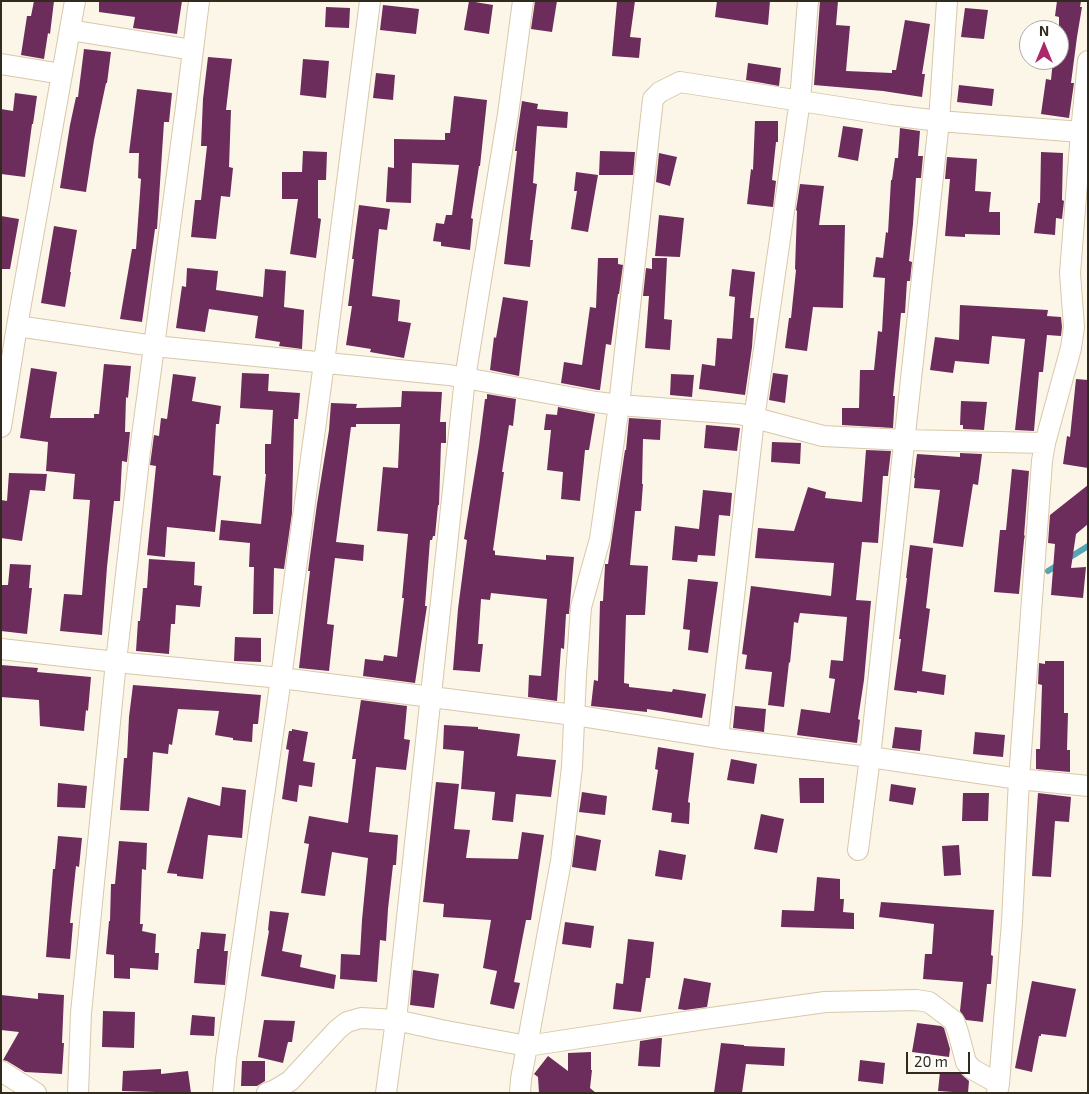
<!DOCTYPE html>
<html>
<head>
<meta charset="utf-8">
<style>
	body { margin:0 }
	#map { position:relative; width:1089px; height:1094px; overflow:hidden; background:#fcf6e9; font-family:"Exo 2",sans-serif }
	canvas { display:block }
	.frame { position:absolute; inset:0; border:2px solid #312b1e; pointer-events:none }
	.north { position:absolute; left:1019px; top:20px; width:50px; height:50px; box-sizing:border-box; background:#fff; border:1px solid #adaaa5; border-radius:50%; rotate:0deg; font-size:14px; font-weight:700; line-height:20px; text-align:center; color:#312b1e }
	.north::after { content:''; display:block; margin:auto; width:18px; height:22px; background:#ad276d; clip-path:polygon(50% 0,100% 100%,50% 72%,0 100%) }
	.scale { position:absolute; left:906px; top:1052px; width:64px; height:22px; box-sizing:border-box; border:2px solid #312b1e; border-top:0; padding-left:6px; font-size:15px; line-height:18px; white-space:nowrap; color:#312b1e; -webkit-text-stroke:4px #fff; paint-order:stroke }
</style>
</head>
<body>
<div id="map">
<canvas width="1089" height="1094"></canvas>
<div class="frame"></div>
<div class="north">N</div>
<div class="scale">20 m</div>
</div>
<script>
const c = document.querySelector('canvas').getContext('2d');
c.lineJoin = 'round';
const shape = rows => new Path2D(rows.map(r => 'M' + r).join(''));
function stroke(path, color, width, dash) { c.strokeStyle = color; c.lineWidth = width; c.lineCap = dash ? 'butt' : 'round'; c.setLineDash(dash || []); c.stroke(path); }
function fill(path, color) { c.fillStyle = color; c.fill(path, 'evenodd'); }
stroke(shape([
	[1048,571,1088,546]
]), '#57a4b4', 6);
fill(shape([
	[34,1,54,1,50,34,48,33,44,59,21,55,27,16,31,16],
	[99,1,182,1,177,34,133,28,135,17,99,12],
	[469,1,493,5,489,34,464,30],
	[535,1,557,1,552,32,531,29],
	[617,1,635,1,630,37,641,38,639,58,612,56],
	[717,1,770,1,768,25,715,17],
	[820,1,838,1,836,25,850,26,846,71,892,73,892,70,896,70,905,20,930,24,922,74,925,74,922,97,883,91,814,85],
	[1057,1,1081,1,1080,7,1082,7,1077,37,1071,83,1074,83,1069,118,1041,114,1046,79,1051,80,1053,60,1059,60,1059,17,1055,16],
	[383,5,419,9,416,34,380,30],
	[326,7,350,8,349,28,325,27],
	[965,8,988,10,984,39,961,37],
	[84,49,111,52,107,83,106,83,94,140,86,192,60,188,70,125,76,97,78,97],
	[208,57,232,59,226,110,231,110,229,167,233,168,230,197,221,196,216,239,191,237,195,200,201,200,207,146,201,146,203,99],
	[303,59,329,61,326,98,300,95],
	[748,63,781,68,779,86,746,80],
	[376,73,395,75,393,100,373,98],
	[959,85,994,89,992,106,957,102],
	[137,89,172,93,169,122,164,122,157,229,155,229,142,322,120,319,132,249,136,249,141,179,138,178,139,153,129,153],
	[15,93,37,96,33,124,32,124,25,177,1,174,1,109,13,111],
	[454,96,487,100,480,166,479,166,471,218,473,219,470,250,441,246,441,242,433,241,436,223,444,224,446,215,452,215,459,165,412,163,411,203,386,202,388,167,394,168,394,139,445,140,445,133,450,133],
	[522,101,538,104,537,109,568,112,567,128,537,126,533,183,537,184,530,240,533,240,530,267,504,264,517,151,515,151,517,135],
	[755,121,778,121,778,142,776,142,772,180,776,181,773,207,747,204,751,169,753,170],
	[843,126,863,129,858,161,838,157],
	[900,128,920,131,918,156,923,156,921,178,916,178,913,224,909,261,912,262,910,281,907,281,905,313,901,313,893,396,895,396,893,428,842,425,842,408,859,408,860,370,874,370,878,331,882,332,885,278,873,277,876,257,883,258,886,232,888,233,891,180,892,180,895,158,898,158],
	[303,151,327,152,326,180,318,180,318,218,321,219,316,258,290,254,298,199,282,199,282,172,302,172],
	[600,151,635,152,633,175,599,175],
	[1041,152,1063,153,1062,200,1064,201,1062,219,1056,218,1055,235,1034,233,1038,203,1040,203],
	[659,153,677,157,670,186,656,182],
	[947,157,977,159,975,191,991,192,989,212,1000,212,1000,235,965,234,965,237,945,236,950,179,945,179],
	[576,172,598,175,588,232,571,229,577,191,574,191],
	[800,184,824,186,819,225,845,225,843,308,813,307,807,351,785,348,789,318,791,318,796,270,795,269,797,211,796,210],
	[359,205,390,209,387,230,379,229,372,296,400,300,398,321,411,323,404,358,370,352,371,349,346,345,352,306,348,306,354,259,352,259],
	[659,215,684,218,680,257,655,256],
	[1,216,19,219,10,269,1,269],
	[54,226,77,230,70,272,71,272,65,307,41,303],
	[598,258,618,258,618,264,623,265,619,294,618,294,611,345,606,344,600,390,598,390,561,383,564,362,582,365,590,307,596,308],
	[652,258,667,258,664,319,672,320,670,350,645,348,649,296,643,296,646,268,652,269],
	[187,268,218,271,216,290,263,297,265,269,286,271,284,307,304,310,302,349,279,346,280,342,255,338,258,316,209,309,205,332,176,328,182,286,186,287],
	[732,269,755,272,750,318,754,318,752,347,745,395,699,389,702,364,715,366,717,338,732,339,735,297,729,296],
	[503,297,528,301,519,376,490,370,494,337,496,338],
	[960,305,1048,310,1047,316,1061,317,1062,327,1061,336,1047,335,1043,372,1039,372,1034,431,1015,430,1025,339,992,336,989,364,955,361,953,373,930,370,935,337,959,340],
	[104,364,131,366,128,398,126,397,125,432,130,432,127,462,122,461,120,501,114,501,107,567,102,635,60,631,64,594,82,595,90,500,73,499,75,474,46,471,48,442,20,438,31,368,57,372,50,418,94,418,94,414,99,414],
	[242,373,269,374,268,391,300,393,298,419,294,419,292,513,284,569,274,568,273,614,253,614,254,567,249,567,250,543,219,540,221,520,261,524,266,474,265,474,265,444,271,444,273,410,240,408],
	[773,373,788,375,785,403,769,400],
	[173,374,196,377,192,401,221,406,219,424,216,424,213,475,221,476,215,532,167,527,165,557,147,555,156,466,150,465,154,435,159,436,161,418,167,419],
	[671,374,694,375,692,397,670,395],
	[1076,379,1088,380,1088,468,1063,464,1067,436,1070,437],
	[402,391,442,392,440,422,446,422,446,443,441,443,439,505,438,505,435,536,433,536,432,540,430,540,425,606,427,606,415,683,363,676,365,659,383,661,384,655,397,657,404,598,402,598,408,534,377,531,383,467,398,468,400,424,356,424,356,427,351,427,336,542,364,545,363,561,335,558,327,624,334,625,329,671,299,668,310,571,308,571,317,504,329,430,331,403,357,404,356,408,401,407],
	[487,394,516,399,513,426,509,425,502,472,504,472,493,550,495,551,495,555,546,560,546,555,574,557,569,614,566,614,564,649,561,648,557,701,528,697,529,675,541,676,547,599,491,593,490,600,481,599,478,644,483,644,480,672,453,670,458,609,467,540,464,539,479,446,485,399,487,399],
	[961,401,987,402,984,430,963,429,963,425,960,425],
	[558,407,595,414,589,450,585,450,580,501,561,499,563,472,547,470,551,430,544,430,546,414,557,415],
	[629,418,661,420,660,440,643,439,642,484,643,484,641,511,635,511,630,565,648,566,645,615,626,615,624,683,629,684,629,687,672,692,673,689,706,694,702,718,647,709,647,712,591,706,594,680,598,681,600,601,603,601,605,566,605,564,608,564,625,450,626,450],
	[706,425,740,428,737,451,704,448],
	[772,442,801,443,800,464,771,462],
	[866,450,891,451,888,476,883,476,878,543,862,542,856,600,871,601,864,680,858,719,860,720,857,743,797,735,801,709,830,713,835,679,829,678,831,660,843,661,847,617,800,613,798,623,794,622,790,663,789,662,784,707,768,705,772,672,745,669,747,655,742,654,751,586,831,596,834,563,755,558,758,528,794,531,808,487,826,492,825,498,862,502],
	[960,453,982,454,978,485,973,484,963,547,933,543,940,490,914,488,915,478,914,478,917,454,960,457],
	[1012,469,1029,471,1024,536,1025,535,1024,540,1019,594,994,592,1000,530,1006,530],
	[9,473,47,474,45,491,30,490,22,541,1,538,1,500,7,501],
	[1088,485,1088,524,1076,534,1071,568,1086,567,1083,598,1051,595,1055,544,1048,543,1050,515],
	[703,490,732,493,730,516,719,515,715,556,698,555,697,562,672,560,675,526,699,529],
	[910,545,933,548,926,608,930,609,922,671,946,675,944,695,917,691,917,693,894,690,901,639,899,639,907,578,906,578],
	[149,559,195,562,194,585,202,586,200,607,176,605,175,624,171,624,169,654,136,651,138,621,140,621,143,588,147,588],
	[10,564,31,565,29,588,32,588,27,634,1,631,1,585,8,585],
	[688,579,718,582,708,653,688,650,690,630,683,629],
	[235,637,261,638,261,662,234,661],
	[1045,661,1064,661,1064,713,1068,713,1067,750,1070,750,1070,772,1036,769,1036,749,1040,749,1042,685,1038,684,1039,663,1045,664],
	[1,665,38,668,37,672,91,677,88,711,86,710,84,731,40,726,39,700,1,697],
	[133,685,261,695,258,724,253,724,252,742,233,740,233,738,215,735,219,711,178,709,172,745,169,744,168,754,153,752,149,811,120,810,124,758,127,758,129,717],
	[361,700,407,706,404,739,410,740,406,770,376,767,369,832,398,835,396,865,393,865,388,909,386,941,380,940,377,982,340,979,341,954,360,955,362,920,368,858,332,852,325,896,301,893,309,844,304,843,309,816,348,823,356,759,352,759],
	[735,706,766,709,764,732,733,728],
	[444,725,478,727,478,729,520,734,517,756,556,760,551,797,516,794,513,822,492,820,495,792,461,789,464,751,443,749],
	[895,727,922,730,920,751,892,748],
	[292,729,308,732,303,761,315,763,312,787,299,785,297,802,282,799,289,750,286,749,289,731,292,731],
	[975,732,1005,735,1003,757,973,754],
	[658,747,694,753,688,802,690,803,689,824,671,822,672,813,652,810,658,770,655,769],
	[731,759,757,764,754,784,727,780],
	[799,778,824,778,824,803,800,803],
	[436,782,459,784,454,829,470,830,466,858,518,859,522,832,544,835,531,920,526,920,514,982,520,983,514,1009,490,1004,497,971,483,968,491,920,443,917,444,904,423,902],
	[58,783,87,786,85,808,57,807],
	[891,784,916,788,913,805,889,801],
	[222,787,246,790,242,838,208,835,203,879,177,876,177,874,167,873,188,797,220,806],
	[582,792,607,796,605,815,579,812],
	[963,793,989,793,988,821,962,821],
	[1038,793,1071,797,1069,822,1055,821,1051,877,1032,876],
	[761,814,784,819,777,853,754,849],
	[576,835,601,840,596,871,572,867],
	[58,836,82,838,79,867,76,866,70,923,73,923,70,959,46,957,53,869,55,869],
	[119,841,147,843,146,870,142,869,140,924,143,924,142,931,156,934,155,953,159,953,158,970,130,968,130,979,114,978,114,955,106,954,109,921,110,921,111,884,115,884],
	[959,845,961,875,944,876,942,846],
	[659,850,686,855,682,880,655,876],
	[817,877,840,879,840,899,844,899,843,912,854,913,854,929,781,927,782,910,814,911],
	[881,902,994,910,991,955,993,956,991,984,987,984,983,1022,966,1020,960,1011,963,982,923,979,925,954,932,954,934,924,879,917],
	[270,911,289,913,282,951,302,955,300,967,336,975,334,989,261,976,269,931,268,930],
	[565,922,594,926,591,948,562,944],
	[201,932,226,934,224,951,228,951,225,985,194,983,197,949,199,949],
	[628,939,654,942,650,978,646,978,641,1012,613,1009,616,983,623,984],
	[413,970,439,974,434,1008,410,1005],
	[684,978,711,983,707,1007,685,1010,678,1009],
	[1032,981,1076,989,1066,1037,1041,1034,1041,1036,1039,1036,1032,1072,1015,1068],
	[38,993,64,995,62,1043,64,1043,62,1074,25,1072,7,1061,3,1060,19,1032,1,1030,1,995,38,999],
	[103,1011,135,1012,134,1048,102,1047],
	[192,1015,215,1017,214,1036,190,1035],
	[264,1020,295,1021,292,1042,288,1042,283,1063,258,1057],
	[917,1023,941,1026,944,1028,950,1049,949,1057,912,1052],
	[659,1038,662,1038,660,1067,638,1066,640,1041],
	[721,1043,744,1045,744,1046,785,1048,784,1066,746,1064,742,1093,714,1093],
	[591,1052,591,1070,592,1070,590,1088,596,1093,539,1093,538,1077,534,1074,548,1056,568,1071,568,1053],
	[860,1060,885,1063,883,1084,858,1081],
	[242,1061,265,1061,265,1081,257,1086,241,1086],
	[161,1069,161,1074,188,1071,191,1093,122,1091,123,1071],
	[940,1072,960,1073,969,1081,968,1093,938,1091]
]), '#6c2c5c');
const street = shape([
	[70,30,193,50],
	[1,64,62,74],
	[17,326,154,346,449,375,596,402,619,405,740,414,823,436,904,440,1045,443,1071,348,1074,327,1070,273,1081,132],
	[1,427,17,326,75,1],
	[1045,443,1042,461,1019,779,1088,786],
	[1,649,116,662,281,678,574,715,718,738,870,757,1019,779,1012,922,999,1084,997,1093],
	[718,738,754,419,800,100,808,1],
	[858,850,870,757,939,121,947,1],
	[1,1071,36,1093],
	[999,1084,972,1069,966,1062,958,1032,954,1021,929,1002,916,1000,825,1002,711,1018,527,1046,561,861,572,767,576,675,581,607,600,539,619,405,653,99,660,92,680,82,890,115,939,121,1081,132,1088,61],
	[78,1093,81,1013,116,662,140,451,186,107,199,1],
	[223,1093,226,1059,281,678,324,363,370,1],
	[267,1093,275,1090,290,1081,337,1030,347,1022,361,1018,396,1020,441,1030,527,1046,521,1079,520,1093],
	[386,1093,396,1020,465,378,508,114,523,1]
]);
stroke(street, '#d7c8a8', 22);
stroke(street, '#fff', 20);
</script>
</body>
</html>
